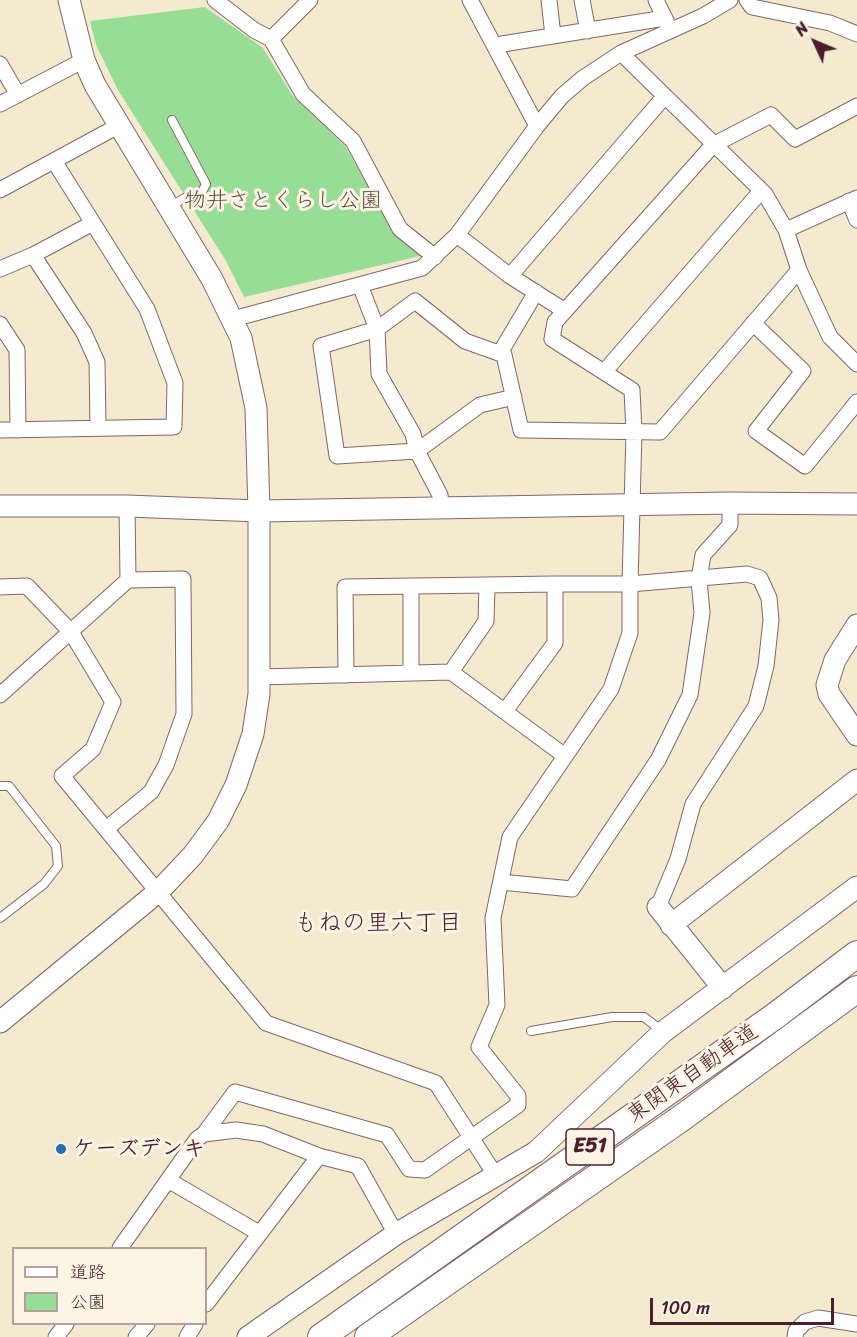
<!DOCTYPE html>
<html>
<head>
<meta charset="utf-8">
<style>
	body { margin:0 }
	#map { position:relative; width:857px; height:1337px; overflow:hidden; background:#f3ead0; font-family:Sriracha,"Klee One",sans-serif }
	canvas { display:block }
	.legend { position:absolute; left:12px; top:1247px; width:195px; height:78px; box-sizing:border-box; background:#fcf5e5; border:2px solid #b59f9b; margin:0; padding:8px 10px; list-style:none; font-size:18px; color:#4a1f2b }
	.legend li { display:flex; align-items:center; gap:12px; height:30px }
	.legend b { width:30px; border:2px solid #b59f9b }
	.north { position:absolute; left:785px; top:12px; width:60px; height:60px; -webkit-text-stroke:4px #fcf5e5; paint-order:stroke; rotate:314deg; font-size:16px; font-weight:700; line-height:24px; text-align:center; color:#4a1f2b }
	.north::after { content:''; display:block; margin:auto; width:21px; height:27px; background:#4a1f2b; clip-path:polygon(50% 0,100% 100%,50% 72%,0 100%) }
	.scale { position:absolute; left:650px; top:1298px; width:184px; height:27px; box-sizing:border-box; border:3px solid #4a1f2b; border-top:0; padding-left:8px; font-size:18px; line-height:21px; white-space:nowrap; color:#4a1f2b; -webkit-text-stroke:4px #fcf5e5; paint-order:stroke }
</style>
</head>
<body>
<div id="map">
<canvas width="857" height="1337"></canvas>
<ul class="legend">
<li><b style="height:8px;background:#fff"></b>道路</li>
<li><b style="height:16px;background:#98dd96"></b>公園</li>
</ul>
<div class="north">N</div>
<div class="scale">100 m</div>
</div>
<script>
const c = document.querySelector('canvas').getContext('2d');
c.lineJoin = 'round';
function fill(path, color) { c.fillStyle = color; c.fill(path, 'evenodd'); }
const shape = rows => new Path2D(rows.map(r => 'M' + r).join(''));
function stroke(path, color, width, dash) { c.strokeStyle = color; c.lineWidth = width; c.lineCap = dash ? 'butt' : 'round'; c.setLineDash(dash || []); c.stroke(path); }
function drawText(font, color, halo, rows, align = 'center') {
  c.font = font + ' Sriracha,"Klee One",sans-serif'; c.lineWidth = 6; c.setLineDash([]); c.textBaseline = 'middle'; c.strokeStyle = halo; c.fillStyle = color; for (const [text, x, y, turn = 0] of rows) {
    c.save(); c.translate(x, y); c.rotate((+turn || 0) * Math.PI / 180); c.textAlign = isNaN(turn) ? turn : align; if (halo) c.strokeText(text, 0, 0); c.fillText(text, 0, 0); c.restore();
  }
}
fill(shape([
	[205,7,263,48,292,95,345,146,396,235,420,256,244,297,226,261,118,90,96,45,90,21]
]), '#98dd96');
const lane = shape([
	[169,207,190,195,201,194,206,184,172,120],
	[0,786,9,786,56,846,58,866,44,884,0,918],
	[531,1031,612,1017,644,1017,662,1031]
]);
const street = shape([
	[215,0,254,30,271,39,310,0],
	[470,0,537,126],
	[549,0,553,36],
	[582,0,588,31],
	[656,0,668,25],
	[747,0,752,7,830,23,857,34],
	[271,39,303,94,353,141,400,229,435,257],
	[496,45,665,18],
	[621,53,765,194,786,230],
	[0,64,18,95],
	[0,104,84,60],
	[0,190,118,126],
	[857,198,786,230,799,270,830,337,857,364],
	[849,201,857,220],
	[457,235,510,276,565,311],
	[33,255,84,333,97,362,98,428],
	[0,269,33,255,93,223],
	[510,276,664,97],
	[360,285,377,329,379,374,413,434,417,451,440,495,441,507],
	[233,319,422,268,457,235,537,126,562,96,583,78,621,53,703,16,730,0],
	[753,323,803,371,756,431,805,466,857,402],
	[0,324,17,350,18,430],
	[500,353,536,292],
	[604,372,761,191],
	[514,397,480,405,417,451,337,456,321,346,377,329,415,301,465,341,504,355,521,430,660,432,799,270],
	[0,430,174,427,175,383,147,309,54,161],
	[0,587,27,586,71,632,113,702,93,749,62,776,266,1023,436,1083,496,1176],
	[451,672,486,621,487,585],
	[411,673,411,586],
	[346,675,345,587,555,584,555,643,505,711],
	[259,677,451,672,565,756],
	[0,695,128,580,127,506],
	[106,829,151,792,166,765,184,714,183,579,128,580],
	[501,882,572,889,658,760,690,695,702,613,699,579,703,555,730,525,730,503],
	[658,907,678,859,693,804,756,706,766,666,771,620,769,598,760,578,747,574,630,584,634,431,632,390,552,339,555,322,713,145,771,115,795,139,857,106],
	[204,1134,235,1092,387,1135,409,1169,425,1170,518,1105,518,1096,479,1047,497,1005,493,918,510,837,611,689,630,633,630,584,555,584],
	[168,1180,259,1233],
	[120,1248,197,1139,204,1134,236,1130,263,1134,319,1156,358,1166,396,1234],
	[206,1304,319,1156],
	[56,1337,66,1324],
	[136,1337,147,1324],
	[187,1337,195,1324],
	[795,1337,796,1331,805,1322,818,1318,857,1324]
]);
const secondary = shape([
	[0,506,127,506,259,511,730,503,857,504],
	[857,625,835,660,827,685,829,694,857,735],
	[658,907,723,988],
	[671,925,857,780],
	[0,1022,159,891,193,855,218,821,236,785,253,734,259,694,259,511,256,408,241,338,212,279,95,85,84,60,69,0],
	[248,1337,396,1234,536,1152,663,1032,857,887]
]);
const highway = shape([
	[321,1337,775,1016,857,954],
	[368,1337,683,1117,857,989]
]);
stroke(lane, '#856665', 10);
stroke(street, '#856665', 17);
stroke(secondary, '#856665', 23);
stroke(highway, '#856665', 28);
stroke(lane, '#fff', 8);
stroke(street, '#fff', 15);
stroke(secondary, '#fff', 21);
stroke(highway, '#fff', 26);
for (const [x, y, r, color] of [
	[61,1149,6,"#1f6fb2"]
]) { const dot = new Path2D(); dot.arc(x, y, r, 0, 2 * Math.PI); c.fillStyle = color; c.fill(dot); stroke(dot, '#fcf5e5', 2); }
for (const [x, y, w] of [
	[590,1147,48]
]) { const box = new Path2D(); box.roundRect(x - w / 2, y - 18, w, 36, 4.5); c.fillStyle = '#fcf5e5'; c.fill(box); stroke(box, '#4a1f2b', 1.5); }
drawText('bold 21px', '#4a1f2b', null, [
	["E51",590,1147]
]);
drawText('22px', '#5e4e46', '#fcf5e5', [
	["物井さとくらし公園",283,201]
]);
drawText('22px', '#4a1f2b', '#fcf5e5', [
	["東関東自動車道",693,1074,-35]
]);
drawText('bold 22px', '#4a1f2b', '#fcf5e5', [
	["ケーズデンキ",73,1149]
], 'left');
drawText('24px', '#4a1f2b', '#fcf5e5', [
	["もねの里六丁目",378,924]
]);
</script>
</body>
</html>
